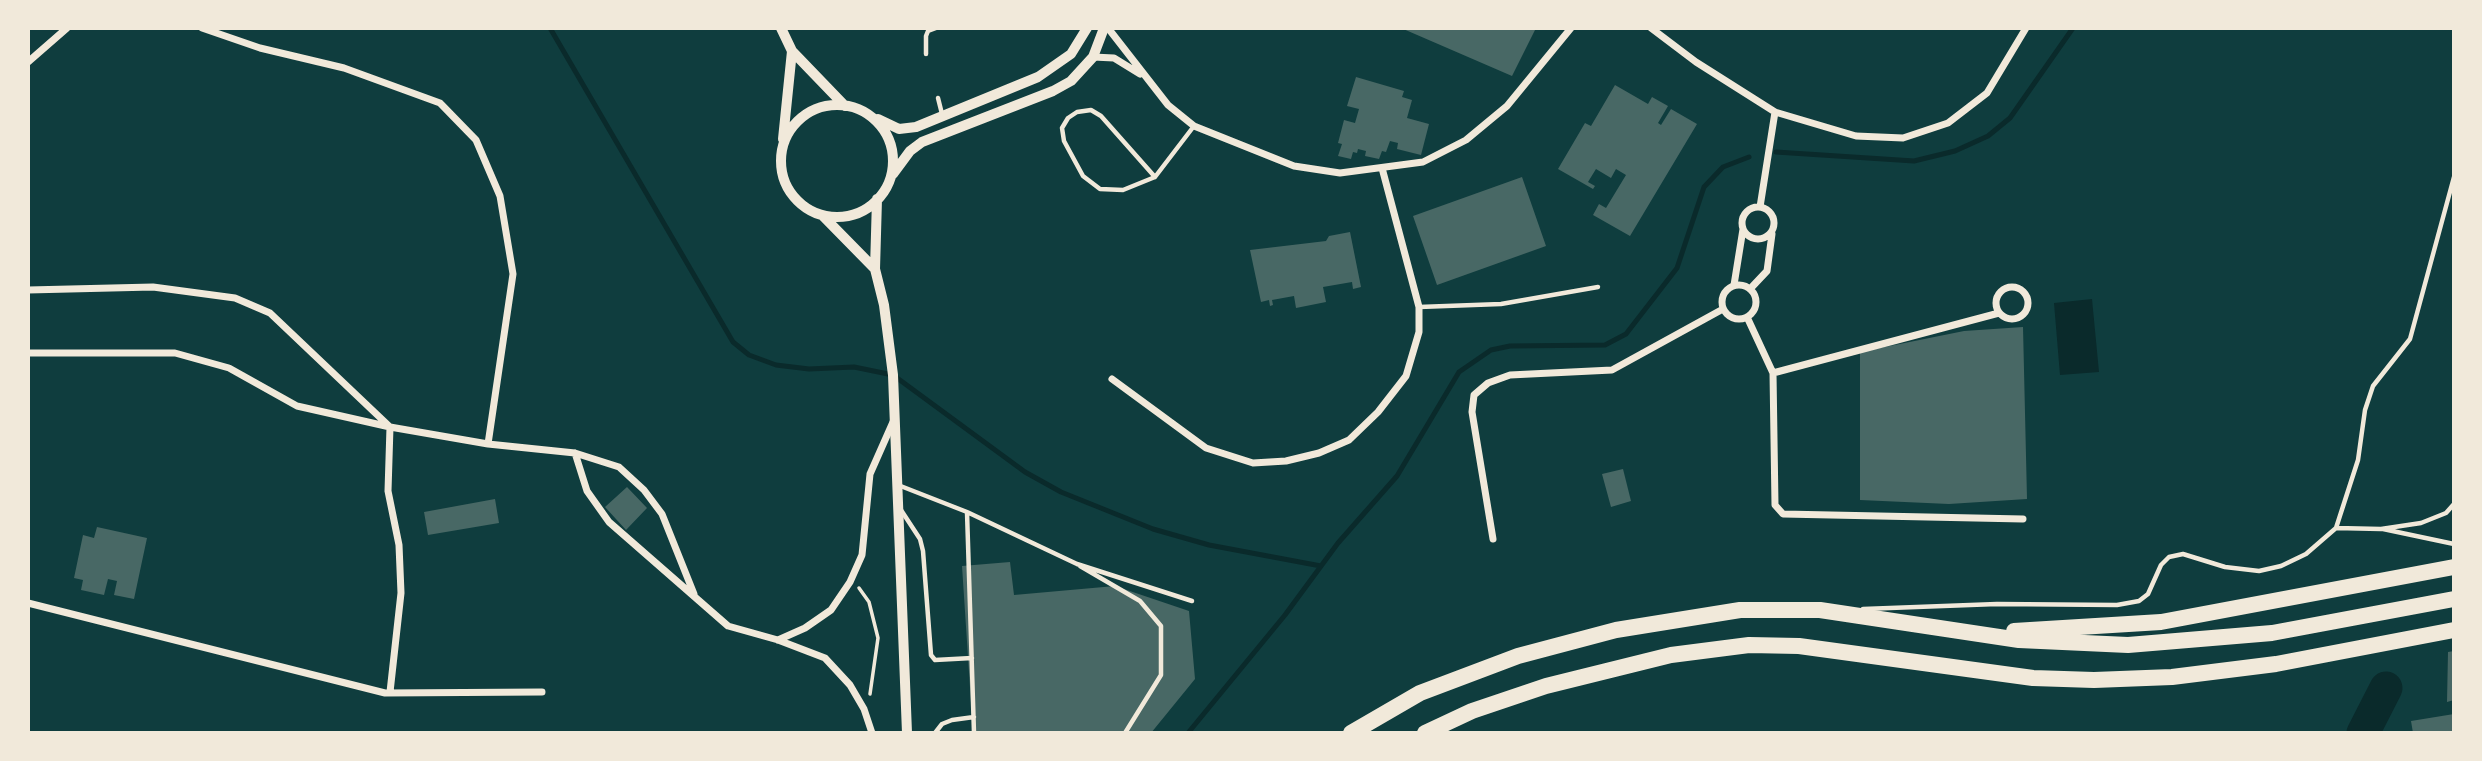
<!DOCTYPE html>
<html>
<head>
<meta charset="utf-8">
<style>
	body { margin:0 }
	#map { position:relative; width:2482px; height:761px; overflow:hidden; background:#0f3d3e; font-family:Poppins,sans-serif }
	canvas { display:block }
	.frame { position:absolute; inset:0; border:30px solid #f1e9da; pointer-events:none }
</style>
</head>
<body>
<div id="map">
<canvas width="2482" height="761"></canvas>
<div class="frame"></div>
</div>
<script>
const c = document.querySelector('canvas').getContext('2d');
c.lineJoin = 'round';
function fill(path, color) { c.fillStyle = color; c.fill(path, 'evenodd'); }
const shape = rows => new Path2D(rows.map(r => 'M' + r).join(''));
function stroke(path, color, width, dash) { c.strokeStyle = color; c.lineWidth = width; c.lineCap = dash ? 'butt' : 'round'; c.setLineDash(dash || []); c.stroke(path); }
fill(shape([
	[2092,299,2099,372,2060,375,2054,303]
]), '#0a2a2b');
stroke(shape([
	[550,28,733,342,749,355,776,365,809,369,854,367,893,375,1025,472,1061,492,1153,529,1209,545,1321,566],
	[1776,152,1914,161,1955,151,1988,136,2010,118,2073,28],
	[1188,733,1285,615,1338,543,1397,476,1459,372,1491,350,1510,346,1605,345,1626,334,1677,268,1704,187,1723,167,1749,157]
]), '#0a2a2b', 5);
stroke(shape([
	[2363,733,2386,688]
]), '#0a2a2b', 33);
fill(shape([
	[1401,28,1536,28,1512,76],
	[1356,77,1404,91,1402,97,1412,100,1407,118,1429,124,1421,155,1397,149,1398,143,1390,141,1386,152,1382,151,1379,159,1365,156,1366,151,1358,149,1357,153,1353,152,1351,159,1338,156,1342,144,1338,143,1344,120,1355,123,1359,109,1347,106],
	[1615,85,1648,104,1652,97,1668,106,1658,123,1661,125,1671,109,1697,124,1630,236,1593,215,1599,204,1606,208,1626,175,1616,169,1611,178,1596,169,1588,182,1595,186,1593,189,1558,169,1585,123,1591,126],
	[1522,177,1546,246,1437,285,1413,216],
	[1350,232,1361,287,1353,289,1352,282,1323,287,1326,302,1296,308,1294,296,1272,300,1273,305,1270,306,1269,300,1261,302,1250,250,1326,241,1329,236],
	[2023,327,2027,499,1949,504,1860,500,1860,352,1964,331],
	[1623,469,1631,501,1611,507,1602,474],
	[627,487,647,508,626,530,605,507],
	[495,499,499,523,428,535,424,512],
	[97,527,147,538,134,599,114,595,117,581,108,579,104,595,81,590,83,580,74,578,83,535,94,538],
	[1010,562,1014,595,1115,586,1189,611,1195,679,1151,733,973,733,962,566],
	[2454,651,2454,700,2447,702,2448,652],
	[2454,714,2454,733,2413,733,2411,721]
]), '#486865');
stroke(shape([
	[859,588,869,602,878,638,870,694]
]), '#f1e9da', 3.5);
stroke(shape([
	[926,54,926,36,928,31,936,28],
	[938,98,942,114],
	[1155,177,1101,116,1091,110,1077,112,1068,118,1062,128,1064,141,1083,176,1100,189,1123,190,1155,177,1194,126],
	[1419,307,1501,304,1598,287],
	[898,485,967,512,1077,564,1192,601],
	[901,510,920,539,923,551,931,655,935,660,972,658],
	[967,512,974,733],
	[2336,528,2381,529,2421,523,2446,513,2454,504],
	[2383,529,2454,544],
	[1080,566,1140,601,1161,626,1161,675,1125,733],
	[1863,609,1997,604,2117,605,2139,601,2148,594,2161,565,2169,557,2183,554,2225,567,2259,571,2281,566,2306,554,2336,528,2358,460,2365,410,2373,386,2410,339,2454,177],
	[935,733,942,724,952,720,974,717]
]), '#f1e9da', 4.5);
stroke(shape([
	[202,28,260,48,344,68,440,103,476,140,500,196,513,274,488,444],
	[1108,28,1168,105,1194,126,1294,166,1340,173,1423,162,1466,140,1507,106,1571,28],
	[1651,28,1696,62,1775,112,1856,136,1903,138,1948,123,1987,93,2026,28],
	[1093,57,1114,58,1140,74],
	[28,62,67,28],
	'1742 223a16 16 0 1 1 32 0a16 16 0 1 1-32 0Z',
	[1760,207,1775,112],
	'1722 302a17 17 0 1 1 34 0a17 17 0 1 1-34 0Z',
	[1734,285,1743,229],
	'1996 303a16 16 0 1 1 32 0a16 16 0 1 1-32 0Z',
	[1750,289,1767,271,1772,234],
	[28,290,153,287,235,298,270,313,390,427,388,491,399,545,401,593,390,692],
	[1747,317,1773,373,1775,505,1783,514,2023,519],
	[28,353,175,353,229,368,297,406,390,427,488,444,575,453,619,467,644,490,662,514,694,594],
	[1773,373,1999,313],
	[1112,379,1206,448,1253,463,1286,461,1319,453,1349,440,1378,412,1406,376,1419,332,1419,307,1382,168],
	[575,453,587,491,609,522,728,626,778,640,825,658,850,685,864,709,872,733],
	[1493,539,1472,412,1474,395,1488,383,1510,375,1612,370,1723,309],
	[28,603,385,693,542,692],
	[778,640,805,628,831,610,850,582,862,555,870,474,893,422]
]), '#f1e9da', 7);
stroke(shape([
	[781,28,792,51,845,106],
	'781 161a56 56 0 1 1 112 0a56 56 0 1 1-112 0Z',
	[878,119,899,129,916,127,1038,77,1071,54,1087,28],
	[783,139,792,51],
	[893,174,910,151,922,142,1053,91,1071,81,1093,57,1104,28],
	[877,199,875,269,884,305,893,375,907,733],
	[823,216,875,269]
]), '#f1e9da', 10);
stroke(shape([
	[2014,631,2161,622,2454,567],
	[1351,733,1420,693,1518,656,1616,630,1740,610,1820,610,2019,640,2128,645,2272,633,2454,599],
	[1425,733,1472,711,1546,686,1671,655,1749,645,1799,646,2033,678,2094,680,2172,677,2276,664,2454,630]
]), '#f1e9da', 16);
</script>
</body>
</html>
